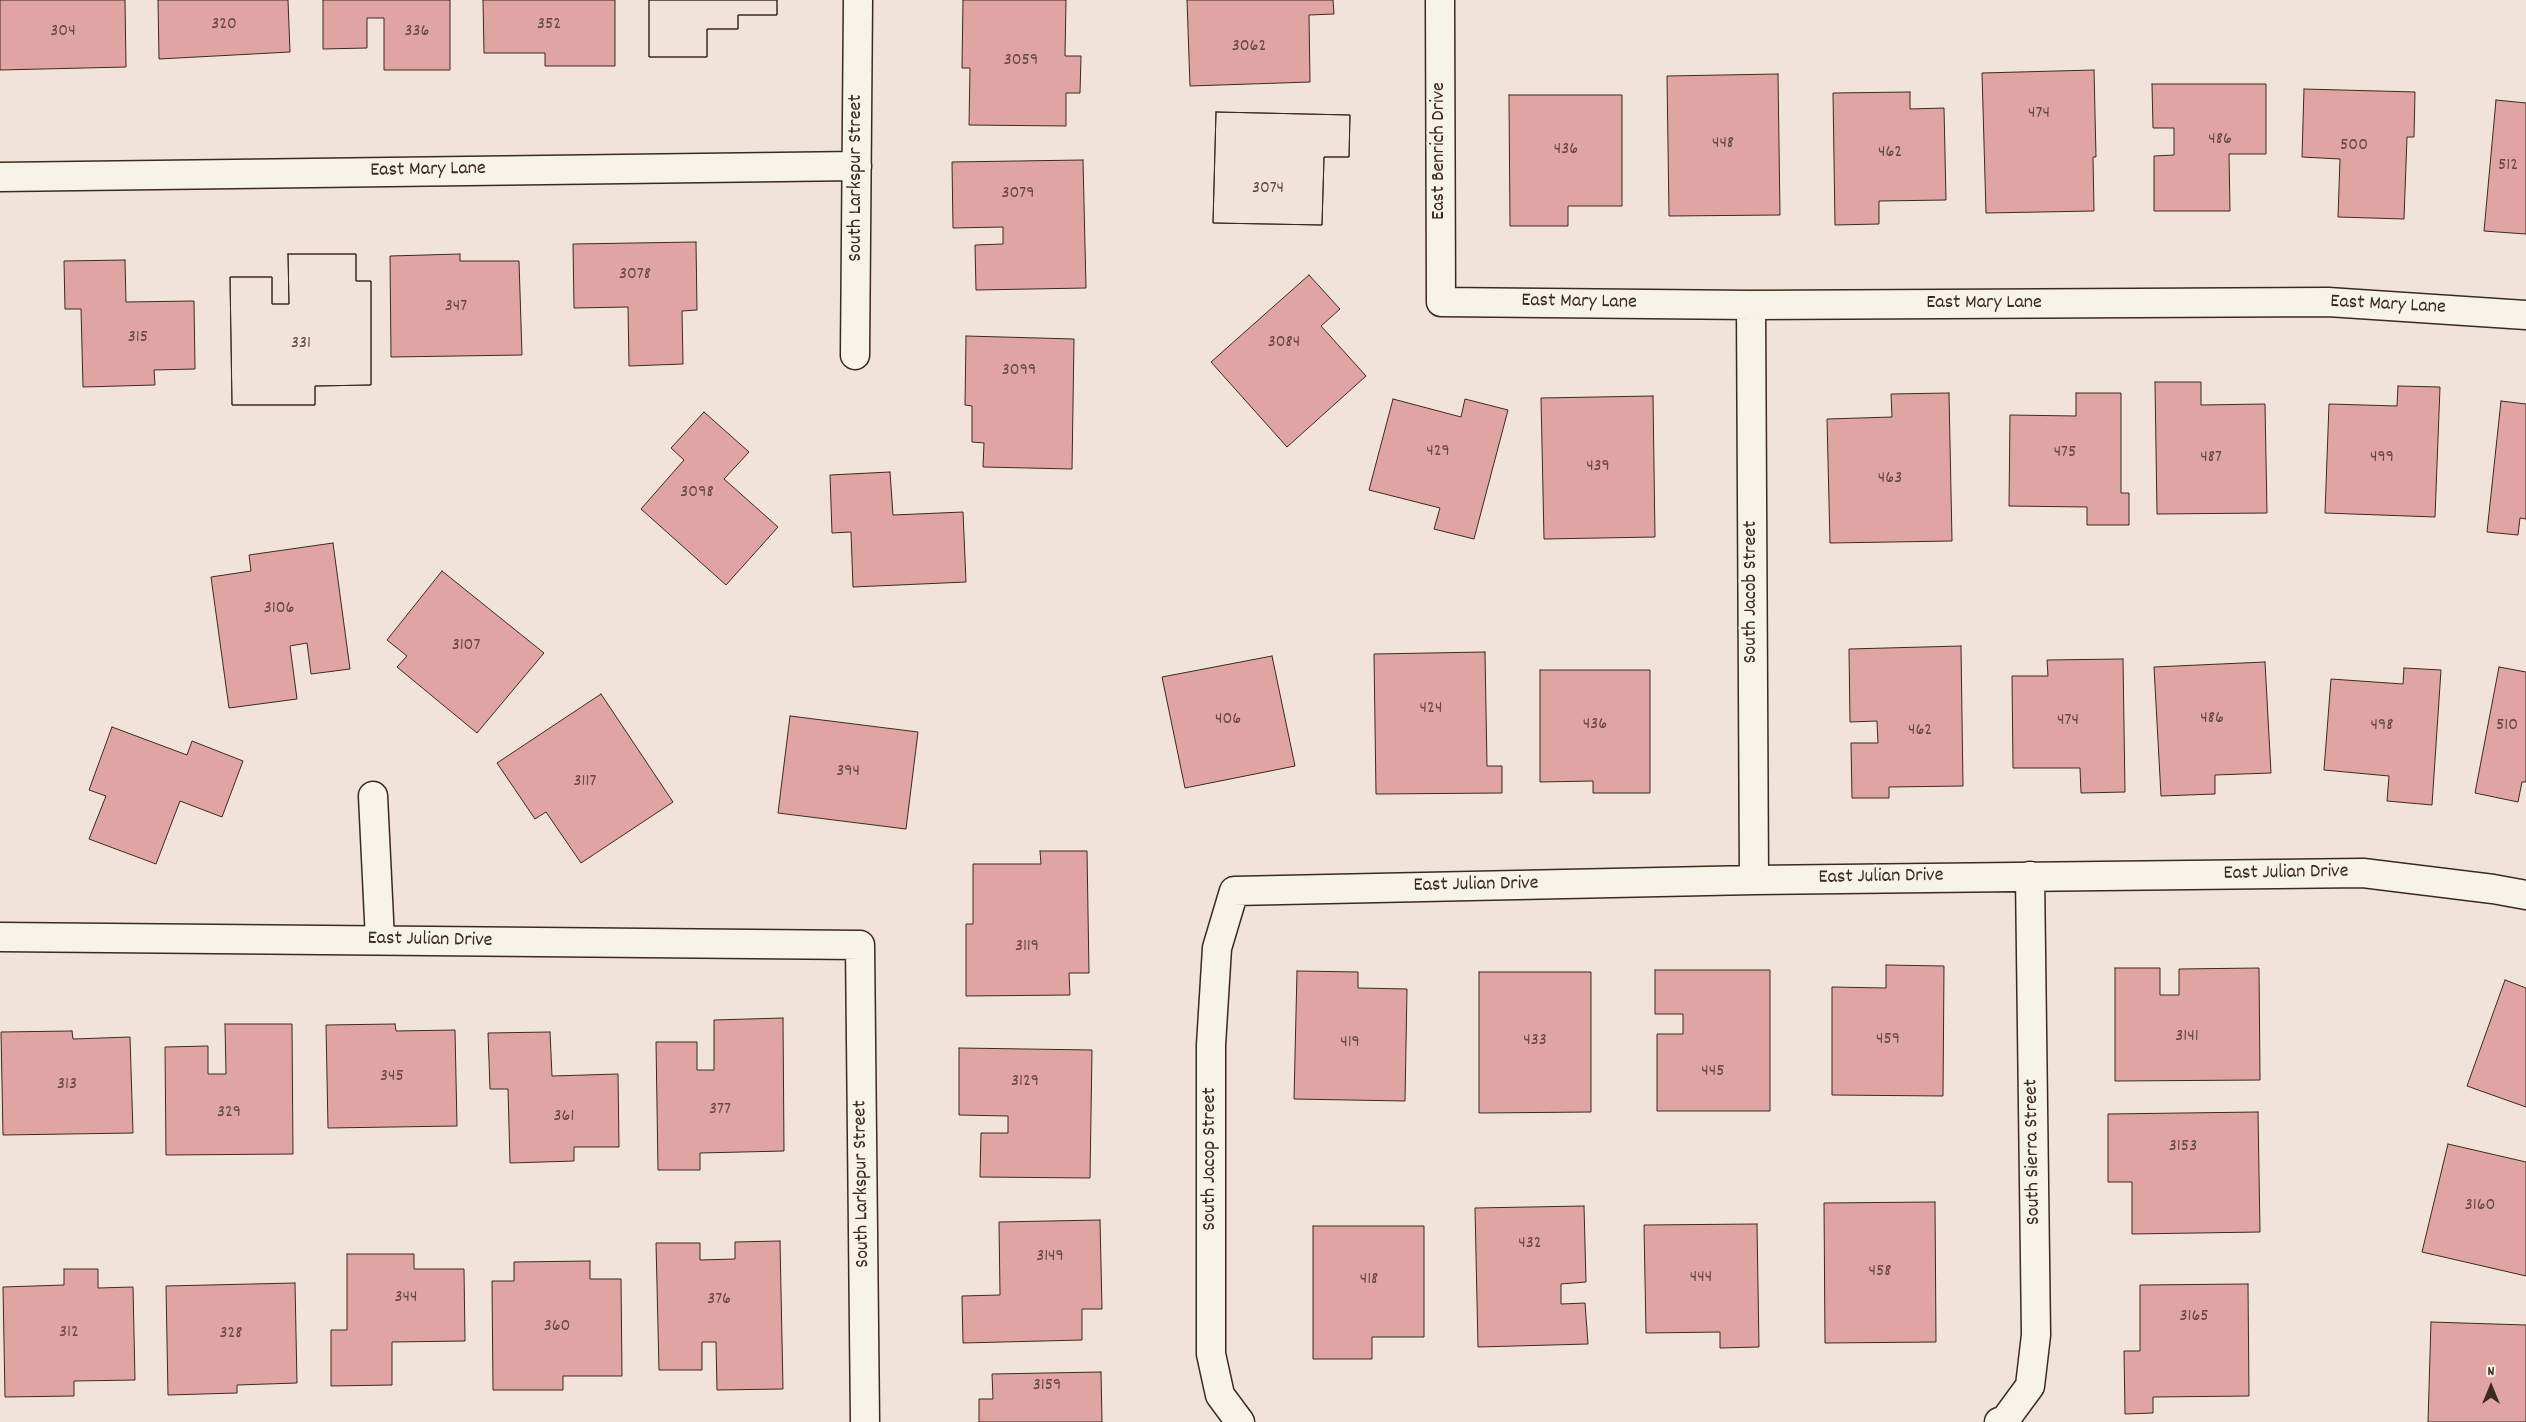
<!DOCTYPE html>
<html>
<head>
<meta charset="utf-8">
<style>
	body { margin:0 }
	#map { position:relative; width:2526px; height:1422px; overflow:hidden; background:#f2e3da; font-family:Dekko,sans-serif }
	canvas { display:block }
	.north { position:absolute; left:2466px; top:1362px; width:50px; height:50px; -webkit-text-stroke:4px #f7f3e8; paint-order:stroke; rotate:0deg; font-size:14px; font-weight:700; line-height:20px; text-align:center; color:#3b2a1e }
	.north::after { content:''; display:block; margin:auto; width:18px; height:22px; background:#3b2a1e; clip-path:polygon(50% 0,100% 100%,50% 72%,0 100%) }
</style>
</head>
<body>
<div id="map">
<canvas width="2526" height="1422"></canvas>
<div class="north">N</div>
</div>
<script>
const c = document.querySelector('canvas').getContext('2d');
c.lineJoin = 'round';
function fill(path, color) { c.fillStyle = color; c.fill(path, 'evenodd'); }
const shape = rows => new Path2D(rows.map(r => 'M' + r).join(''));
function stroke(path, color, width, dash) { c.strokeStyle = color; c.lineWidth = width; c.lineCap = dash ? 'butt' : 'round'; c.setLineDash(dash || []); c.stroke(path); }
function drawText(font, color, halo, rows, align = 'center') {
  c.font = font + ' Dekko,sans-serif'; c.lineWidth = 5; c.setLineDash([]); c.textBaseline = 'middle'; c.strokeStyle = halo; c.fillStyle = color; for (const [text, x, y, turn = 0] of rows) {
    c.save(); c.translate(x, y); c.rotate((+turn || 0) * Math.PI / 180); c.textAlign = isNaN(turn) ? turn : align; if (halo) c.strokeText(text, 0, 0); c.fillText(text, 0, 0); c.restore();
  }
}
const building = shape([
	[0,0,125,0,126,67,0,70,0,0],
	[158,0,288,0,290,52,159,59,158,0],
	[323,0,450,0,450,70,384,70,384,18,367,18,367,48,323,49,323,0],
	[483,0,615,0,615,66,545,66,545,53,484,53,483,0],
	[649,0,777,0,777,15,738,15,738,29,707,29,707,57,649,57,649,0],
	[649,0,777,0,777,15,738,15,738,29,707,29,707,57,649,57,649,0],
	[963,0,1066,0,1065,56,1081,56,1080,93,1066,93,1066,126,969,125,970,68,962,68,963,0],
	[1187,0,1333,0,1334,14,1309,15,1310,82,1190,86,1187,0],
	[2094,70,2096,157,2093,157,2094,211,1986,213,1982,73,2094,70],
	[1778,74,1780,215,1669,216,1667,76,1778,74],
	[2152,84,2266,84,2266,154,2229,154,2230,211,2154,211,2154,156,2174,155,2174,128,2153,128,2152,84],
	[2304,89,2415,92,2414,137,2407,137,2404,219,2338,217,2340,159,2302,157,2304,89],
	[1910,92,1910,109,1944,108,1946,200,1879,201,1879,224,1835,225,1833,93,1910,92],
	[1509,95,1622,95,1622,206,1568,206,1568,226,1510,226,1509,95],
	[2496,100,2526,103,2526,234,2484,231,2496,100],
	[1216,112,1350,115,1349,157,1324,157,1322,225,1213,223,1216,112],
	[1216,112,1350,115,1349,157,1324,157,1322,225,1213,223,1216,112],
	[1083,160,1086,288,976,290,975,245,1003,244,1003,227,953,228,952,162,1083,160],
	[696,242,697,310,682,311,683,364,629,366,628,307,574,308,573,244,696,242],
	[288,254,356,254,356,281,371,281,371,385,315,386,315,405,232,405,230,277,272,277,272,304,289,304,288,254],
	[288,254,356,254,356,281,371,281,371,385,315,386,315,405,232,405,230,277,272,277,272,304,289,304,288,254],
	[460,254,460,261,519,261,522,355,391,357,390,256,460,254],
	[125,260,126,302,194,301,195,369,154,370,155,385,83,387,81,309,65,309,64,261,125,260],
	[1309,275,1340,309,1321,326,1366,376,1287,447,1211,362,1309,275],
	[966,336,1074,339,1072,469,983,467,984,443,972,442,972,406,965,405,966,336],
	[2155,382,2201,382,2201,405,2265,404,2267,513,2157,514,2155,382],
	[2398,386,2440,387,2435,517,2325,513,2329,404,2397,406,2398,386],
	[1949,393,1952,541,1830,543,1827,419,1892,417,1891,394,1949,393],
	[2076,393,2121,393,2121,493,2129,493,2129,525,2087,525,2087,507,2009,506,2010,415,2076,416,2076,393],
	[1653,396,1655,537,1544,539,1541,398,1653,396],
	[1393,399,1461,417,1465,399,1508,410,1474,539,1434,529,1440,508,1369,490,1393,399],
	[2501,401,2526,404,2526,519,2520,518,2518,535,2487,532,2501,401],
	[704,412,749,452,724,479,778,527,726,585,641,509,684,460,671,448,704,412],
	[890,472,893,515,963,512,966,582,853,587,851,532,832,533,830,475,890,472],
	[333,543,350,669,311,674,307,643,290,646,297,699,229,708,211,577,251,571,249,555,333,543],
	[442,571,544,653,477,733,397,667,407,656,387,640,442,571],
	[1961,646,1963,786,1889,787,1889,798,1852,798,1851,743,1878,743,1877,721,1850,722,1849,649,1961,646],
	[1485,652,1487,766,1502,766,1502,793,1376,794,1374,654,1485,652],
	[1272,656,1295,766,1185,788,1162,677,1272,656],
	[2123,659,2125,792,2081,793,2080,768,2013,768,2012,676,2048,676,2047,660,2123,659],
	[2265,662,2271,773,2215,775,2215,794,2161,796,2154,667,2265,662],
	[2499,667,2526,672,2526,782,2522,782,2518,802,2475,793,2499,667],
	[2404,668,2441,670,2432,805,2387,801,2389,776,2324,770,2331,679,2403,684,2404,668],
	[1540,670,1650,670,1650,793,1593,793,1593,781,1540,782,1540,670],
	[601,694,673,802,581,863,546,812,535,819,497,763,601,694],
	[790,716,918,732,906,829,778,813,790,716],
	[112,727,187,755,192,741,243,761,222,817,180,801,156,864,89,839,106,796,89,790,112,727],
	[1040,851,1087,851,1089,973,1069,973,1070,995,966,996,966,924,973,924,973,864,1041,864,1040,851],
	[1886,965,1944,966,1943,1096,1832,1095,1832,987,1886,988,1886,965],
	[2115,968,2160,968,2160,995,2179,995,2179,969,2259,968,2260,1080,2115,1081,2115,968],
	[1655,970,1770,970,1770,1111,1657,1111,1657,1034,1683,1034,1683,1014,1655,1014,1655,970],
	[1297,971,1358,972,1358,988,1407,989,1405,1101,1294,1099,1297,971],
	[1479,972,1591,972,1591,1112,1479,1113,1479,972],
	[2505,980,2526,988,2526,1107,2467,1086,2505,980],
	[783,1018,784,1151,700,1153,700,1170,658,1170,656,1042,697,1042,697,1070,714,1070,714,1020,783,1018],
	[225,1024,292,1024,293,1154,166,1155,165,1047,208,1046,208,1074,226,1074,225,1024],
	[395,1024,396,1031,455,1030,457,1126,328,1128,326,1025,395,1024],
	[72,1031,73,1039,130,1037,133,1133,3,1135,1,1032,72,1031],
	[550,1032,552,1076,618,1074,619,1147,574,1147,574,1161,510,1163,508,1089,490,1089,488,1033,550,1032],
	[959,1048,1092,1050,1090,1178,980,1177,981,1133,1008,1133,1008,1116,959,1115,959,1048],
	[2258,1112,2260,1232,2132,1234,2132,1182,2108,1182,2108,1114,2258,1112],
	[2448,1144,2526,1162,2526,1276,2422,1252,2448,1144],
	[1935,1202,1936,1342,1825,1343,1824,1203,1935,1202],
	[1584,1206,1586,1282,1561,1284,1561,1304,1585,1303,1588,1344,1478,1347,1475,1208,1584,1206],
	[1100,1220,1102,1309,1082,1309,1082,1340,963,1343,962,1296,1000,1295,999,1222,1100,1220],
	[1757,1224,1759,1347,1720,1348,1720,1332,1646,1333,1644,1225,1757,1224],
	[1313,1226,1424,1226,1424,1337,1372,1337,1372,1359,1313,1359,1313,1226],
	[780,1241,783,1389,717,1390,716,1342,702,1342,702,1370,659,1370,656,1243,700,1243,700,1260,735,1259,735,1242,780,1241],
	[347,1254,414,1254,414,1269,464,1269,465,1341,392,1342,392,1385,331,1386,331,1330,347,1330,347,1254],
	[590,1261,590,1279,621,1279,622,1376,563,1376,563,1390,493,1390,492,1281,514,1281,514,1262,590,1261],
	[64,1269,98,1269,98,1288,133,1287,135,1380,74,1381,74,1396,5,1397,3,1287,64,1285,64,1269],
	[295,1283,297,1383,237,1385,237,1393,168,1395,166,1286,295,1283],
	[2248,1284,2249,1396,2153,1397,2153,1413,2125,1414,2124,1351,2140,1351,2140,1285,2248,1284],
	[2431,1322,2526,1325,2526,1422,2428,1422,2431,1322],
	[1101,1372,1102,1422,979,1422,979,1399,993,1399,992,1374,1101,1372]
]);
fill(building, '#e0a5a3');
stroke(building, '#3b2a1e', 1);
const minor = shape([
	[1440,0,1441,302,1751,305,2328,302,2526,315],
	[0,177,857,166],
	[1751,305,1754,880],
	[855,355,858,0],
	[373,796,380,940],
	[0,937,860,945,865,1422],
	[1240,1422,1220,1395,1211,1354,1211,1045,1217,948,1234,891,1754,880,2363,873,2493,889,2526,895],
	[1999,1422,2005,1420,2030,1386,2036,1335,2030,876]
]);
stroke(minor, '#3b2a1e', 31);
stroke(minor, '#f7f3e8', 28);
drawText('18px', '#64493f', null, [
	["320",224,26],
	["352",549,26],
	["304",63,33],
	["336",417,33],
	["3062",1249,48],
	["3059",1021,62],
	["474",2039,115],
	["486",2220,141],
	["448",1723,145],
	["500",2354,147],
	["436",1566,151],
	["462",1890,154],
	["512",2508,167],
	["3074",1268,190],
	["3079",1018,195],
	["3078",635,276],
	["347",456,308],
	["315",138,339],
	["3084",1284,344],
	["331",301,345],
	["3099",1019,372],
	["429",1438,453],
	["475",2065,454],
	["487",2211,459],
	["499",2382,459],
	["439",1598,468],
	["463",1890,480],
	["3098",697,494],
	["3106",279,610],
	["3107",466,647],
	["424",1431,710],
	["486",2212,720],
	["406",1228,721],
	["474",2068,722],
	["436",1595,726],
	["498",2382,727],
	["510",2507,727],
	["462",1920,732],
	["394",848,773],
	["3117",585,783],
	["3119",1027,948],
	["3141",2187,1038],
	["459",1888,1041],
	["433",1535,1042],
	["419",1350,1044],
	["445",1713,1073],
	["345",392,1078],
	["3129",1025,1083],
	["313",67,1086],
	["377",720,1111],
	["329",229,1114],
	["361",564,1118],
	["3153",2183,1148],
	["3160",2480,1207],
	["432",1530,1245],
	["3149",1050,1258],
	["458",1880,1273],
	["444",1701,1279],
	["418",1369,1281],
	["344",406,1299],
	["376",719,1301],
	["3165",2194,1318],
	["360",557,1328],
	["312",69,1334],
	["328",231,1335],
	["3159",1047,1387]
]);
drawText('20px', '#3b2a1e', '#f7f3e8', [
	["East Benrich Drive",1440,151,-90],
	["East Mary Lane",428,171,-1],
	["South Larkspur Street",857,178,-90],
	["East Mary Lane",1579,303,1],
	["East Mary Lane",1984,304],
	["East Mary Lane",2388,306,3],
	["South Jacob Street",1752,592,-90],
	["East Julian Drive",2286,874,-1],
	["East Julian Drive",1881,878,-1],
	["East Julian Drive",1476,886,-1],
	["East Julian Drive",430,941,1],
	["South Sierra Street",2034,1152,-91],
	["South Jacop Street",1211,1159,-90],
	["South Larkspur Street",863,1184,-91]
]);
</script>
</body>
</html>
